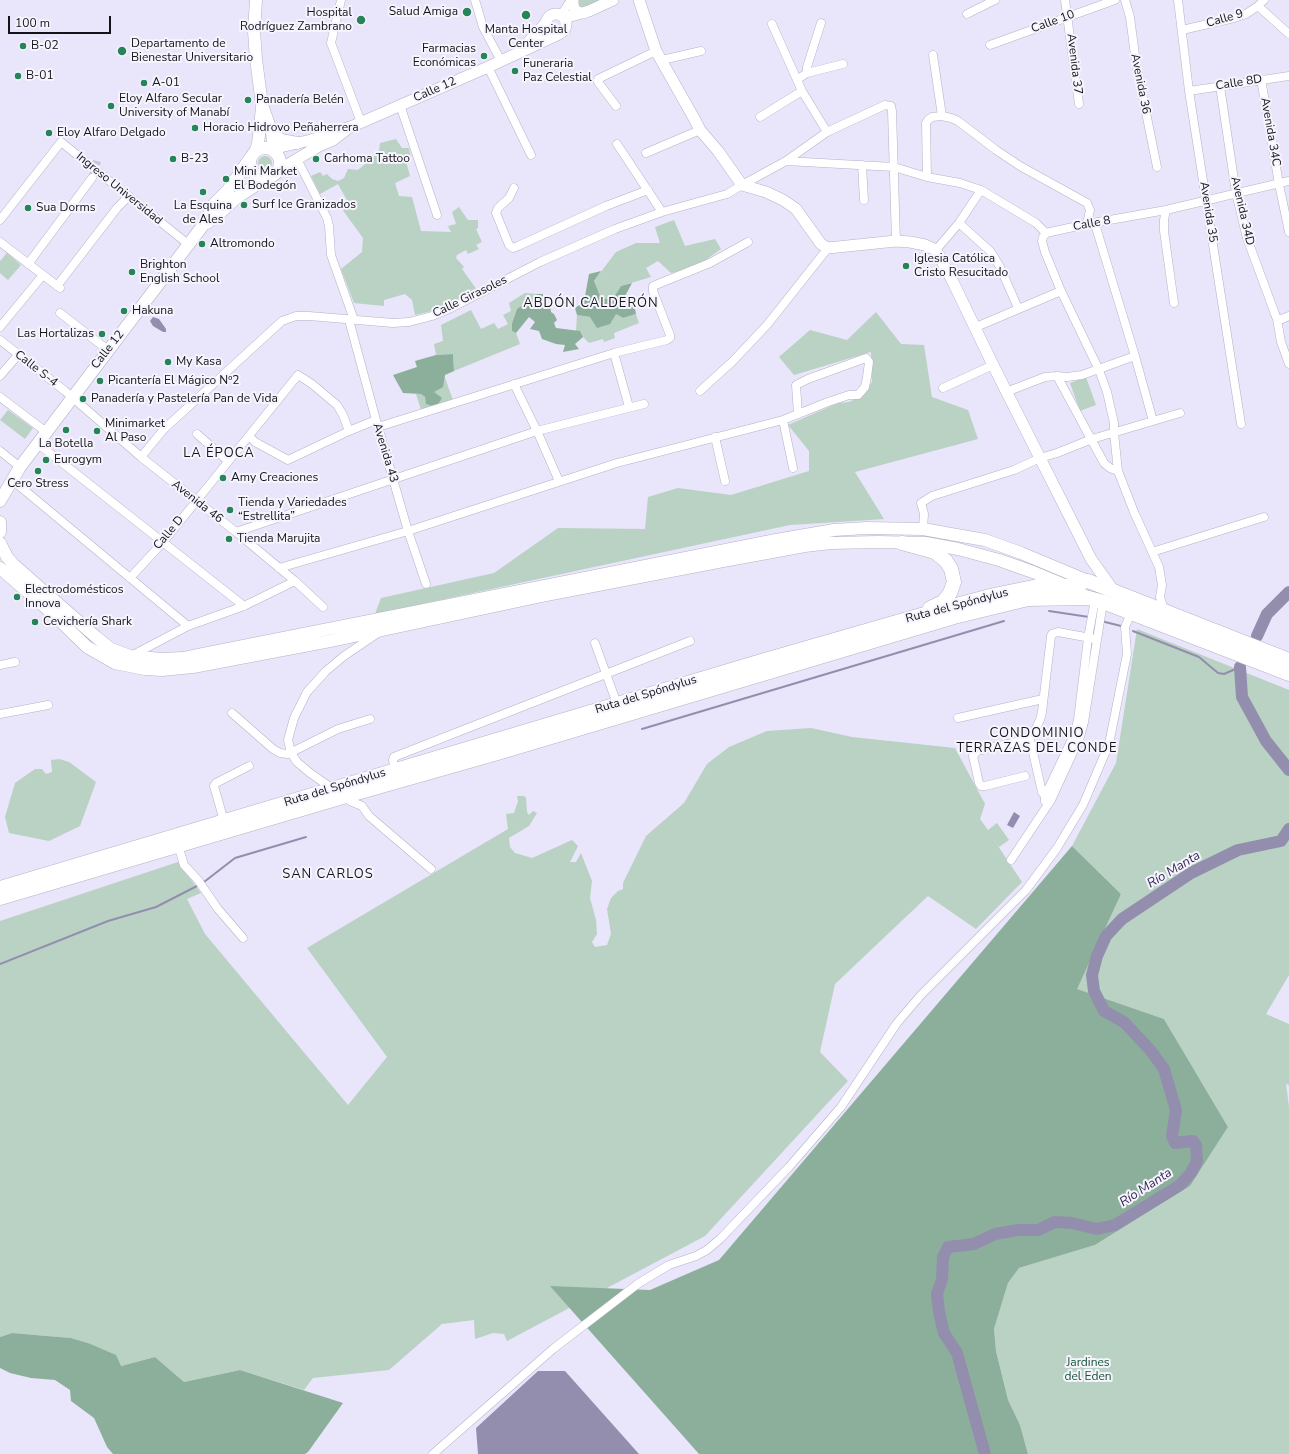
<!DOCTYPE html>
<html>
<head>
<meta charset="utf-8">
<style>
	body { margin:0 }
	#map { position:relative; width:1289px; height:1454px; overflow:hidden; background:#e9e5fa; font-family:"Nunito Sans",sans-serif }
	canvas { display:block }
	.scale { position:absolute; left:8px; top:16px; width:103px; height:18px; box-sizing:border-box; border:2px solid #15131a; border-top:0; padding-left:5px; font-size:12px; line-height:14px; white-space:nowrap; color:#15131a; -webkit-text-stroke:3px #f6f4fd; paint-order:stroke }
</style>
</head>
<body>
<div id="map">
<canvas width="1289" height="1454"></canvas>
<div class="scale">100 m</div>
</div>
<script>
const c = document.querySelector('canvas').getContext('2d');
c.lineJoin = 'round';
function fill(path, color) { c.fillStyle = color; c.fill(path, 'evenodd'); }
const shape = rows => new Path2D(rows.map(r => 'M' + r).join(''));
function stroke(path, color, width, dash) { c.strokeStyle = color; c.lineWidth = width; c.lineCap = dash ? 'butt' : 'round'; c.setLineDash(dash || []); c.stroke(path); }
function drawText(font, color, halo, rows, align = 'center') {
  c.font = font + ' "Nunito Sans",sans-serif'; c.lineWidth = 4; c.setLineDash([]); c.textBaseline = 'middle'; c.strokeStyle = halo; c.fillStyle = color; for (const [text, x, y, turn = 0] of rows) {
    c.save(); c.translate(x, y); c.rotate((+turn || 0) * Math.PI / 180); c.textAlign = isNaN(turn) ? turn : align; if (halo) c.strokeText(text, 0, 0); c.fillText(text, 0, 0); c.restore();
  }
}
fill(shape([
	[577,0,603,0,582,8,578,5],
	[396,139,402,148,409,148,411,158,406,161,410,176,395,183,399,196,412,197,421,231,451,232,448,226,456,224,452,212,459,207,468,220,478,220,478,228,476,229,482,242,476,245,479,249,468,254,466,250,457,255,456,258,464,267,462,269,477,290,436,310,415,315,412,300,405,294,384,300,384,306,354,303,341,269,362,252,363,238,342,209,349,204,338,184,320,194,311,176,320,172,323,176,327,174,332,179,338,181,344,178,348,169,358,170,379,152,380,143],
	'258 163a7 7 0 1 1 14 0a7 7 0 1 1-14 0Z',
	[674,220,685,246,715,239,721,249,696,267,671,273,658,261,646,268,651,277,621,286,612,300,601,298,594,281,616,252,636,243,660,243,655,227],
	[7,253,21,265,8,280,0,273,0,261],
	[525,293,537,294,533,300,535,304,528,301,517,309,512,323,512,331,516,333,520,344,454,371,453,354,436,355,434,344,443,341,441,325,471,310,481,329,494,323,498,329,508,324,503,315,511,311,509,303],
	[876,312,901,344,924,345,932,397,968,410,978,439,855,472,884,519,790,525,375,614,381,598,494,573,558,528,645,529,648,497,678,488,731,495,809,471,809,451,788,425,838,403,849,402,863,395,872,382,871,352,794,375,779,357,810,330,847,340],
	[616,314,623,318,636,314,639,323,614,333,615,338,604,342,603,339,589,343,583,337,580,332,576,331,577,315,590,317],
	[444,375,454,403,422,413,416,394,421,394,425,397,433,392],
	[1086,377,1096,405,1080,411,1070,383],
	[8,410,33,428,25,439,0,420],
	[1137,629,1289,690,1289,975,1266,1014,1289,1024,1289,1085,1286,1084,1289,1107,1289,1454,1028,1454,1020,1425,1008,1401,996,1351,994,1329,1008,1283,1019,1268,1095,1245,1190,1186,1228,1127,1164,1019,1076,989,1121,894,1072,846,1116,763],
	[811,728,852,737,955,748,985,804,980,819,988,830,997,823,1009,840,999,847,992,837,1022,882,976,929,928,896,835,984,820,1052,848,1081,705,1236,507,1341,504,1334,493,1333,475,1339,474,1320,442,1324,389,1370,313,1378,304,1390,240,1370,184,1382,155,1357,121,1366,88,1343,71,1338,12,1333,0,1337,0,921,178,862,201,893,187,899,205,934,348,1105,387,1057,307,948,508,829,506,814,514,813,518,801,517,796,524,796,526,798,527,812,529,815,533,811,537,813,529,826,509,838,510,847,515,853,532,858,572,840,578,846,570,862,576,862,581,853,592,881,590,898,596,920,597,934,592,942,595,947,607,945,611,934,607,909,611,898,618,891,623,889,623,883,646,836,684,803,707,764,729,747,767,731],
	[59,759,69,762,96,782,80,826,49,841,9,833,5,817,15,783,35,769,42,769,46,774,52,772,51,760]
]), '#b9d2c3');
fill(shape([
	[601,271,594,281,601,298,612,300,621,286,632,283,623,300,634,303,636,314,623,318,616,314,610,324,597,328,590,317,577,315,575,308,584,302,589,274],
	[537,294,543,294,543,303,550,305,551,312,554,314,557,320,554,323,556,328,580,331,583,337,575,344,579,349,563,352,565,345,556,344,542,339,539,331,530,329,535,322,529,317,516,333,512,331,512,323,517,309,528,301,535,304,533,300],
	[453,354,454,371,445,375,443,387,434,392,442,398,436,407,426,404,425,397,421,394,403,393,393,375,417,367,415,361,436,355],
	[1072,846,1121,894,1077,989,1164,1019,1228,1127,1190,1186,1095,1245,1019,1268,1008,1283,994,1329,996,1351,1008,1400,1020,1425,1028,1454,699,1454,550,1286,650,1290,719,1260],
	[12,1333,71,1338,88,1343,116,1355,121,1366,155,1357,184,1382,240,1370,343,1403,308,1452,305,1454,113,1454,107,1447,94,1418,71,1401,70,1390,55,1380,31,1378,10,1373,0,1368,0,1337]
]), '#8caf9b');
fill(shape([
	[153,317,159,319,166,329,166,332,163,332,153,326,150,321],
	[1014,812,1020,816,1013,828,1007,825],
	[538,1371,565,1371,639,1454,478,1454,476,1428]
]), '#948eae');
stroke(shape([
	[1049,611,1089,617],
	[1101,621,1121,626],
	[1133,631,1199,657,1218,673,1224,674,1240,667],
	[642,729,1004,621],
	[204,882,235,858,306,837],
	[0,964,108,921,156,907,197,886]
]), '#948eae', 2);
stroke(shape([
	[1257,636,1267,614,1289,592],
	[1240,667,1242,697,1266,741,1289,770],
	[985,1454,957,1353,944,1333,939,1312,937,1294,942,1279,943,1257,948,1247,974,1244,995,1234,1018,1230,1038,1230,1055,1222,1072,1223,1097,1229,1115,1225,1180,1185,1191,1173,1197,1161,1196,1145,1193,1141,1175,1143,1172,1136,1176,1110,1164,1069,1151,1051,1124,1022,1104,1011,1094,991,1092,975,1097,956,1106,936,1122,919,1191,873,1238,850,1281,841,1289,829]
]), '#948eae', 12);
stroke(shape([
	[93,176,97,161]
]), '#c9c6d8', 8, [8, 4]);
const street = shape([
	[341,0,331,43,361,122],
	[475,0,483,27,501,61],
	[1065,0,1079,104],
	[1125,0,1130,17,1136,63,1157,167],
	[1178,0,1189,91,1241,424],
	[1258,6,1289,34],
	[967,14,995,0],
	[561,15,571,0],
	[772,24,802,91,827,132],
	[1182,30,1234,18,1246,14,1258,6,1264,0],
	[990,45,1115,0],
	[933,55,942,116],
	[662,60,701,51],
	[488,67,531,155],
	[807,73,843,64],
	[798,79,807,73,807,67,821,23],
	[1261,79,1279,184,1289,232],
	[1220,86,1236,193,1247,238,1275,314,1277,319,1282,319,1289,316],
	[1189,91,1289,76],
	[400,105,437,215],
	[616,106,598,82,598,79,656,51],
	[760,117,802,91],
	[617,144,662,212],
	[646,153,700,130],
	[297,159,327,218,329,226,331,255,354,320],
	[786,161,894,167,927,177,960,183,981,190,1036,223,1046,233,1087,224,1166,210,1289,181],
	[862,165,864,200],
	[927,177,926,123,928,120,932,117,942,116,951,118,958,121,996,150,1020,166,1087,203,1090,210,1087,224],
	[514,188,509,198,498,208,496,213,509,245,513,248,518,246,606,206,648,190],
	[1166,210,1164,220,1164,231,1174,303],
	[0,220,61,142,188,244],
	[959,223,991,252,1000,267,1018,308],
	[1095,224,1135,356,1153,421],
	[1046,233,1043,237,1042,241,1045,252,1061,291,1099,370,1107,392,1114,423,1114,433,1118,471,1134,512,1159,567,1162,585,1160,597,1164,610],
	[0,242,60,288],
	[936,250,959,223,981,190],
	[28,264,92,178],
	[57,286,117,208,129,196],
	[60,313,108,350],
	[1277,319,1281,342,1289,364],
	[349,320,376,420,408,531,426,584],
	[0,327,43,275],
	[976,327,1061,291],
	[0,340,65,391,141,457,236,532,295,581,323,607],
	[614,353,629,407],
	[0,376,18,355],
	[1057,376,1104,463,1110,468,1118,471],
	[514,384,537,431,559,481],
	[943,388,993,365],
	[700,391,733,361,767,325,828,248],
	[1006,392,1045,377,1057,376,1067,377,1082,375,1135,356],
	[0,397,45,431],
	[783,420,793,468],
	[378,427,614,353,667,340,670,338,670,335,653,291,653,286,710,263,748,242],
	[197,434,228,461],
	[249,436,255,442,288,460,349,431,376,420],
	[715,437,725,481],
	[37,443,244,606],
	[0,451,20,467],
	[141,457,164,429,282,321,296,316,309,316,393,323,409,322,432,316,451,308,540,262,615,229,662,212,727,194,742,185,786,161,827,132,885,105,891,106,892,111,896,241],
	[13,477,17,484,188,626],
	[923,529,924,514,921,503,932,496,1014,470,1040,458,1057,453,1092,439,1180,413],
	[236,532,537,431,644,404],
	[1152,552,1264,517],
	[279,568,408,531,617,463,783,420,828,402,849,395,858,395,865,387,867,377,869,362,866,358,808,379,796,385,798,414],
	[130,578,164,541,298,375,312,384,337,405,343,415,349,431],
	[595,643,617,704],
	[131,656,188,626,244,606,295,581],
	[0,665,15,662],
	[232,713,273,749,280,753,288,754,338,729,370,719],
	[0,714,48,705],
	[958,718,1043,699],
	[395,770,393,760,394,757,690,641],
	[1025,776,985,786,981,786,979,783,973,756,977,751,1030,739],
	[333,789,310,773,297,762,291,753,288,740,294,718,307,692,326,671,344,656,378,633],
	[346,796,350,801,362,806,369,816,431,869],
	[1051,800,1045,796,1042,792,1030,739,1040,720,1042,712,1051,636,1052,634,1058,632,1096,639],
	[1045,801,1045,796,1074,735,1078,720,1088,638,1095,600],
	[224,821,214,786,216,783,249,766],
	[178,845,184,865,198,880,218,909,243,938],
	[1011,860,1051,800,1080,737,1084,722,1103,602],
	[433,1454,553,1349,639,1283,669,1265,696,1256,707,1250,720,1239,789,1167,841,1107,897,1023,921,995,1026,890,1057,848,1083,805,1109,744,1127,654,1125,627,1131,613]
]);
const secondary = shape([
	[573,0,573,5,575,10,580,13,584,13],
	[639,0,656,51,695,120,700,130,718,151,742,185,766,192,783,200,796,209,821,244,828,248,896,241,910,242,925,245,936,250,952,280,993,365,1091,559,1113,590],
	'546 24a10 10 0 1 1 20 0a10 10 0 1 1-20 0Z',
	[564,18,589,11,613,0],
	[523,48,545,24],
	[271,149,311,140,353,126,488,67,559,34],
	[277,171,319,146,333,140,346,130]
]);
const primary = shape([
	[256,0,254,31,256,59,262,105,272,133,273,143,270,148],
	[272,133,281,140,297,143],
	'250 163a15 15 0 1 1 30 0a15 15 0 1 1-30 0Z',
	[256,150,258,144,262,108],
	[207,223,221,212,236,198,267,178],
	[0,501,20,467,204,224,214,204,228,190,251,157],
	[0,522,0,532],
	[0,543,7,557,14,565,96,637,111,649,130,656,161,659,183,658,202,654,776,540,834,530,866,528,923,529,962,536,985,540,1021,553,1088,581],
	[0,568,54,615,87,647,115,663,145,669,162,670,193,667,330,641,542,596,723,561,805,546,831,543,878,542,926,543,958,549,999,560,1033,572,1067,586,1089,598]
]);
const highway = shape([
	[902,543,935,552,946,561,951,569,954,582,950,593,943,602,930,608],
	[0,888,765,660,956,605,994,595,1038,586,1067,586,1088,581,1289,660],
	[0,898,346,796,501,752,954,617,1028,599,1089,598,1103,602,1289,674]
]);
stroke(street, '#b5b2c6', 9);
stroke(secondary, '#b5b2c6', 12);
stroke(primary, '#b5b2c6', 13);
stroke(highway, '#b5b2c6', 15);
stroke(street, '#fff', 8);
stroke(secondary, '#fff', 11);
stroke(primary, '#fff', 12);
stroke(highway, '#fff', 14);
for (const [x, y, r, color] of [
	[467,12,5,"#278359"],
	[526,15,5,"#278359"],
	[361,20,5,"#278359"],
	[23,46,4,"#278359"],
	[122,51,5,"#278359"],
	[484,56,4,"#278359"],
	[515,71,4,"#278359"],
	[18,76,4,"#278359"],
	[144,83,4,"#278359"],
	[248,100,4,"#278359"],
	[111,106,4,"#278359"],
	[195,128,4,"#278359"],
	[49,133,4,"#278359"],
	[173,159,4,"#278359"],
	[316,159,4,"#278359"],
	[226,179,4,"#278359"],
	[203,192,4,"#278359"],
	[244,205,4,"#278359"],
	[28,208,4,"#278359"],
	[202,244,4,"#278359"],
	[906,266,4,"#278359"],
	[132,272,4,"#278359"],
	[124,311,4,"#278359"],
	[102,334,4,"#278359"],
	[168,362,4,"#278359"],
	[100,381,4,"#278359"],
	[83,399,4,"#278359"],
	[66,430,4,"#278359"],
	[97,431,4,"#278359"],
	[46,460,4,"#278359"],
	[38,471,4,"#278359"],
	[223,478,4,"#278359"],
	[230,510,4,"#278359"],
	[229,539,4,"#278359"],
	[17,597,4,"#278359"],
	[35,622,4,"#278359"]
]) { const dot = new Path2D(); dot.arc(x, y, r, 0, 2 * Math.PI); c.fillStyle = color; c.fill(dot); stroke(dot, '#f6f4fd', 1.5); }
drawText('12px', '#15131a', '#f6f4fd', [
	["Salud Amiga",458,12,"right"],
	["Hospital",352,13,"right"],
	["Rodríguez Zambrano",352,27,"right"],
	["Manta Hospital",526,30,"center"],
	["Center",526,44,"center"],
	["Departamento de",131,44],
	["Bienestar Universitario",131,58],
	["B-02",31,46],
	["Farmacias",476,49,"right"],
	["Económicas",476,63,"right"],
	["Funeraria",523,64],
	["Paz Celestial",523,78],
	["B-01",26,76],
	["A-01",152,83],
	["Eloy Alfaro Secular",119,99],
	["University of Manabí",119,113],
	["Panadería Belén",256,100],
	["Horacio Hidrovo Peñaherrera",203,128],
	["Eloy Alfaro Delgado",57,133],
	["B-23",181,159],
	["Carhoma Tattoo",324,159],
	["Mini Market",234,172],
	["El Bodegón",234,186],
	["Surf Ice Granizados",252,205],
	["La Esquina",203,206,"center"],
	["de Ales",203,220,"center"],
	["Sua Dorms",36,208],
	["Altromondo",210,244],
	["Iglesia Católica",914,259],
	["Cristo Resucitado",914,273],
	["Brighton",140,265],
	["English School",140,279],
	["Hakuna",132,311],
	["Las Hortalizas",94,334,"right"],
	["My Kasa",176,362],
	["Picantería El Mágico Nº2",108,381],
	["Panadería y Pastelería Pan de Vida",91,399],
	["Minimarket",105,424],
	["Al Paso",105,438],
	["La Botella",66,444,"center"],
	["Eurogym",54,460],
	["Amy Creaciones",231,478],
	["Cero Stress",38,484,"center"],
	["Tienda y Variedades",238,503],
	["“Estrellita”",238,517],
	["Tienda Marujita",237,539],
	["Electrodomésticos",25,590],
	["Innova",25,604],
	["Cevichería Shark",43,622]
], 'left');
drawText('12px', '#15131a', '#f6f4fd', [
	["Calle 9",1225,19,-16],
	["Calle 10",1053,22,-20],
	["Avenida 37",1074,64,83],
	["Calle 8D",1239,83,-9],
	["Avenida 36",1140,84,79],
	["Calle 12",435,90,-24],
	["Avenida 34C",1270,132,80],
	["Ingreso Universidad",119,189,39],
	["Avenida 34D",1242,211,77],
	["Avenida 35",1208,212,81],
	["Calle 8",1092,224,-10],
	["Calle Girasoles",470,297,-26],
	["Calle 12",108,350,-52],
	["Calle S-4",36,369,38],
	["Avenida 43",385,453,73],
	["Avenida 46",197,502,38],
	["Calle D",169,533,-50],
	["Ruta del Spóndylus",957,606,-15],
	["Ruta del Spóndylus",646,695,-17],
	["Ruta del Spóndylus",335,788,-17]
]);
drawText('12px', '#155236', '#f6f4fd', [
	["Jardines",1088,1363],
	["del Eden",1088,1377]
]);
c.letterSpacing = '1px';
drawText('13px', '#15131a', '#f6f4fd', [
	["ABDÓN CALDERÓN",591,304],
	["LA ÉPOCA",219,454],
	["CONDOMINIO",1037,734],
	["TERRAZAS DEL CONDE",1037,749],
	["SAN CARLOS",328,875]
]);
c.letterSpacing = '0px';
drawText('italic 13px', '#342854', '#f6f4fd', [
	["Río Manta",1174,870,-31],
	["Río Manta",1146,1188,-33]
]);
</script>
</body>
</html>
